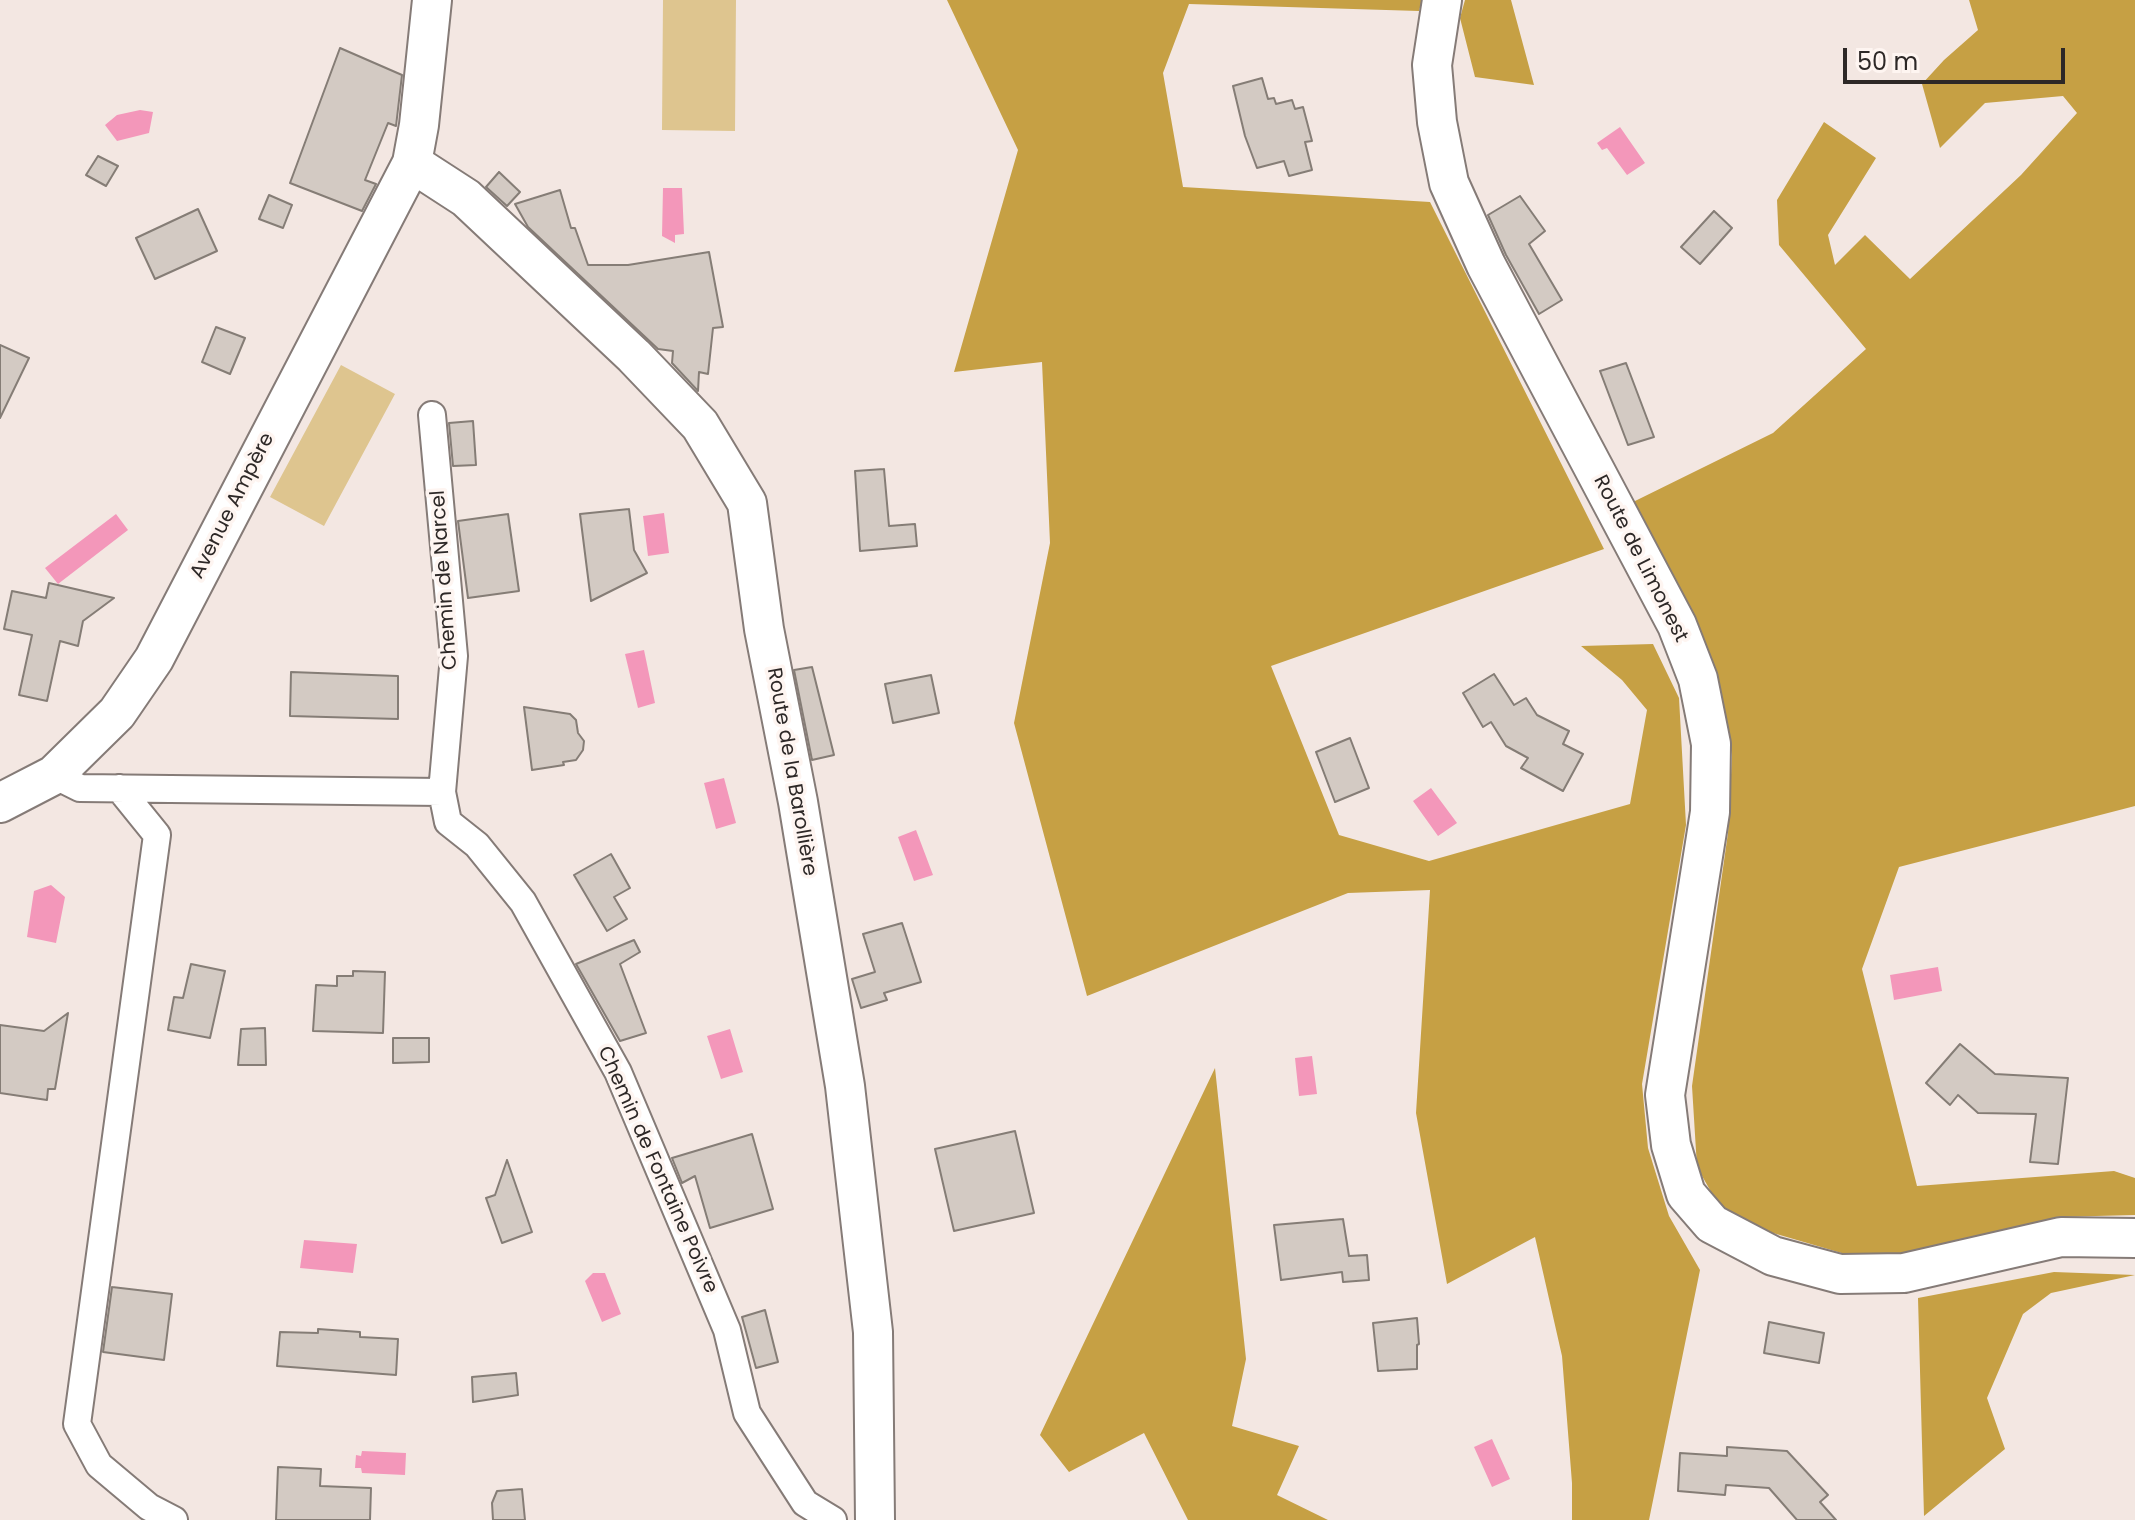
<!DOCTYPE html>
<html>
<head>
<meta charset="utf-8">
<style>
	body { margin:0 }
	#map { position:relative; width:2135px; height:1520px; overflow:hidden; background:#f3e7e2; font-family:Poppins,sans-serif }
	canvas { display:block }
	.scale { position:absolute; left:1843px; top:48px; width:222px; height:36px; box-sizing:border-box; border:4px solid #2d2827; border-top:0; padding-left:10px; font-size:24px; line-height:28px; white-space:nowrap; color:#2d2827; -webkit-text-stroke:6px #fef5f1; paint-order:stroke }
</style>
</head>
<body>
<div id="map">
<canvas width="2135" height="1520"></canvas>
<div class="scale">50 m</div>
</div>
<script>
const c = document.querySelector('canvas').getContext('2d');
c.lineJoin = 'round';
function fill(path, color) { c.fillStyle = color; c.fill(path, 'evenodd'); }
const shape = rows => new Path2D(rows.map(r => 'M' + r).join(''));
function stroke(path, color, width, dash) { c.strokeStyle = color; c.lineWidth = width; c.lineCap = dash ? 'butt' : 'round'; c.setLineDash(dash || []); c.stroke(path); }
function drawText(font, color, halo, rows, align = 'center') {
  c.font = font + ' Poppins,sans-serif'; c.lineWidth = 7; c.setLineDash([]); c.textBaseline = 'middle'; c.strokeStyle = halo; c.fillStyle = color; for (const [text, x, y, turn = 0] of rows) {
    c.save(); c.translate(x, y); c.rotate((+turn || 0) * Math.PI / 180); c.textAlign = isNaN(turn) ? turn : align; if (halo) c.strokeText(text, 0, 0); c.fillText(text, 0, 0); c.restore();
  }
}
fill(shape([
	[663,0,736,0,735,131,662,130],
	[341,365,395,394,324,526,270,497]
]), '#dec58f');
fill(shape([
	[947,0,1422,0,1419,11,1189,4,1163,73,1183,187,1430,202,1604,549,1271,666,1339,835,1429,861,1630,804,1647,710,1622,680,1581,646,1653,644,1679,698,1686,825,1642,1084,1648,1148,1669,1216,1700,1270,1649,1520,1572,1520,1572,1483,1562,1356,1535,1237,1447,1284,1416,1113,1430,890,1348,893,1087,996,1014,723,1050,543,1042,362,954,372,1018,150],
	[1465,0,1511,0,1534,85,1475,77,1460,18],
	[1969,0,2135,0,2135,806,1899,867,1862,969,1917,1186,2114,1171,2135,1178,2135,1215,2057,1217,1912,1253,1845,1254,1773,1233,1719,1206,1697,1167,1692,1086,1728,833,1732,755,1714,674,1633,502,1773,433,1866,349,1779,245,1777,200,1824,122,1876,158,1828,235,1835,265,1865,235,1910,279,2021,175,2077,113,2063,96,1985,103,1940,148,1922,84,1944,60,1978,30],
	[1215,1068,1246,1359,1232,1426,1299,1446,1277,1495,1328,1520,1188,1520,1144,1433,1069,1472,1040,1435],
	[2054,1272,2135,1275,2051,1293,2023,1314,1987,1398,2005,1449,1924,1516,1918,1298]
]), '#c6a044');
fill(shape([
	[140,110,153,112,149,133,117,141,105,125,117,115],
	[1620,127,1645,163,1627,175,1607,148,1602,150,1597,143],
	[663,188,682,188,684,234,675,235,675,243,662,236],
	[664,513,669,553,648,556,643,516],
	[116,514,128,530,58,584,45,568],
	[644,650,655,703,638,708,625,654],
	[724,778,736,823,716,829,704,783],
	[1431,788,1457,823,1438,836,1413,801],
	[916,830,933,875,914,881,898,837],
	[51,885,65,897,56,943,27,937,34,891],
	[1938,967,1942,991,1894,1000,1890,975],
	[730,1029,743,1072,721,1079,707,1036],
	[1312,1056,1317,1094,1299,1096,1295,1058],
	[304,1240,357,1244,353,1273,300,1268],
	[593,1273,605,1273,621,1314,602,1322,585,1281],
	[1492,1439,1510,1479,1492,1487,1474,1447],
	[362,1451,406,1453,405,1475,362,1473,361,1468,355,1468,356,1455,361,1456]
]), '#f397ba');
const building = shape([
	[340,48,402,75,396,126,388,123,365,180,376,184,362,211,290,183,340,48],
	[1262,78,1268,99,1274,98,1276,104,1292,100,1295,109,1303,107,1312,141,1305,142,1312,170,1289,176,1284,161,1257,168,1245,136,1233,86,1262,78],
	[98,156,118,166,106,186,86,175,98,156],
	[499,172,520,192,507,206,486,187,499,172],
	[560,190,571,228,575,228,588,265,628,265,709,252,723,327,713,328,708,374,699,372,698,391,672,363,673,351,658,349,528,227,515,204,560,190],
	[269,195,292,205,283,228,259,219,269,195],
	[1520,196,1545,231,1529,244,1562,300,1539,314,1506,255,1488,215,1520,196],
	[198,209,217,251,155,279,136,238,198,209],
	[1714,211,1732,228,1700,264,1681,247,1714,211],
	[216,327,245,338,230,374,202,362,216,327],
	[0,345,29,358,0,418,0,345],
	[1626,363,1654,437,1628,445,1600,371,1626,363],
	[473,421,476,465,453,466,449,423,473,421],
	[884,469,889,526,915,524,917,546,860,551,855,471,884,469],
	[629,509,634,550,647,573,591,601,580,514,629,509],
	[508,514,519,591,468,598,458,521,508,514],
	[49,583,114,598,83,621,78,646,60,641,47,701,19,695,32,635,4,629,12,591,46,598,49,583],
	[812,667,834,755,812,760,794,670,812,667],
	[291,672,398,676,398,719,290,716,291,672],
	[1494,674,1514,705,1526,698,1537,715,1569,731,1563,744,1583,754,1563,791,1521,768,1528,758,1506,746,1491,722,1483,727,1463,693,1494,674],
	[931,675,939,713,893,723,885,684,931,675],
	[524,707,570,714,576,720,578,733,584,741,583,750,576,760,563,762,564,765,532,770,524,707],
	[1350,738,1369,788,1335,802,1316,752,1350,738],
	[611,854,630,888,614,897,627,919,607,931,574,875,611,854],
	[902,923,921,982,884,993,887,1000,861,1008,852,979,875,972,863,934,902,923],
	[634,940,640,952,620,964,646,1033,620,1041,576,964,634,940],
	[191,964,225,971,210,1038,168,1030,174,997,183,998,191,964],
	[353,971,385,972,383,1033,313,1031,316,985,337,986,337,976,353,976,353,971],
	[68,1013,55,1089,48,1089,47,1100,0,1093,0,1025,44,1031,68,1013],
	[265,1028,266,1065,238,1065,241,1029,265,1028],
	[393,1038,429,1038,429,1062,393,1063,393,1038],
	[1960,1044,1995,1074,2068,1078,2058,1164,2030,1162,2036,1114,1978,1113,1958,1095,1950,1105,1926,1083,1960,1044],
	[1015,1131,1034,1213,954,1231,935,1149,1015,1131],
	[752,1134,773,1209,710,1228,695,1176,682,1183,672,1158,752,1134],
	[507,1160,532,1232,502,1243,486,1198,495,1195,507,1160],
	[1343,1219,1349,1256,1367,1255,1369,1280,1343,1282,1342,1272,1281,1280,1274,1225,1343,1219],
	[112,1287,172,1294,164,1360,103,1352,112,1287],
	[765,1310,778,1362,756,1368,742,1317,765,1310],
	[1417,1318,1419,1344,1417,1345,1417,1369,1378,1371,1373,1323,1417,1318],
	[1769,1322,1824,1333,1819,1363,1764,1353,1769,1322],
	[318,1329,360,1332,360,1337,398,1339,396,1375,277,1366,280,1332,318,1333,318,1329],
	[516,1373,518,1395,473,1402,472,1377,516,1373],
	[1727,1447,1787,1451,1828,1495,1820,1502,1836,1520,1797,1520,1769,1488,1726,1485,1725,1495,1678,1491,1680,1453,1727,1456,1727,1447],
	[278,1467,321,1469,320,1486,371,1488,370,1520,276,1520,278,1467],
	[522,1489,525,1520,493,1520,492,1503,497,1491,522,1489]
]);
fill(building, '#d3cac3');
stroke(building, '#857d76', 2);
const street = shape([
	[432,415,454,656,442,792,448,822,477,845,523,902,618,1072,727,1330,747,1413,805,1503,833,1520],
	[54,775,80,788,442,792],
	[119,788,157,835,77,1424,99,1465,149,1507,174,1520]
]);
const secondary = shape([
	[1442,0,1432,65,1437,122,1449,183,1486,265,1677,625,1698,679,1711,744,1710,812,1665,1095,1671,1145,1686,1194,1712,1224,1773,1256,1840,1274,1904,1273,2061,1237,2135,1238],
	[412,163,466,198,634,356,700,425,747,503,764,629,798,802,845,1086,873,1332,875,1520],
	[0,803,54,775,117,713,154,659,412,163,419,125,432,0]
]);
stroke(street, '#857b77', 30);
stroke(secondary, '#857b77', 42);
stroke(street, '#fff', 26);
stroke(secondary, '#fff', 38);
drawText('20px', '#2d2827', '#fef5f1', [
	["Avenue Ampère",233,506,-63],
	["Route de Limonest",1640,559,63],
	["Chemin de Narcel",445,580,-94],
	["Route de la Barollière",791,772,80],
	["Chemin de Fontaine Poivre",657,1170,66]
]);
</script>
</body>
</html>
